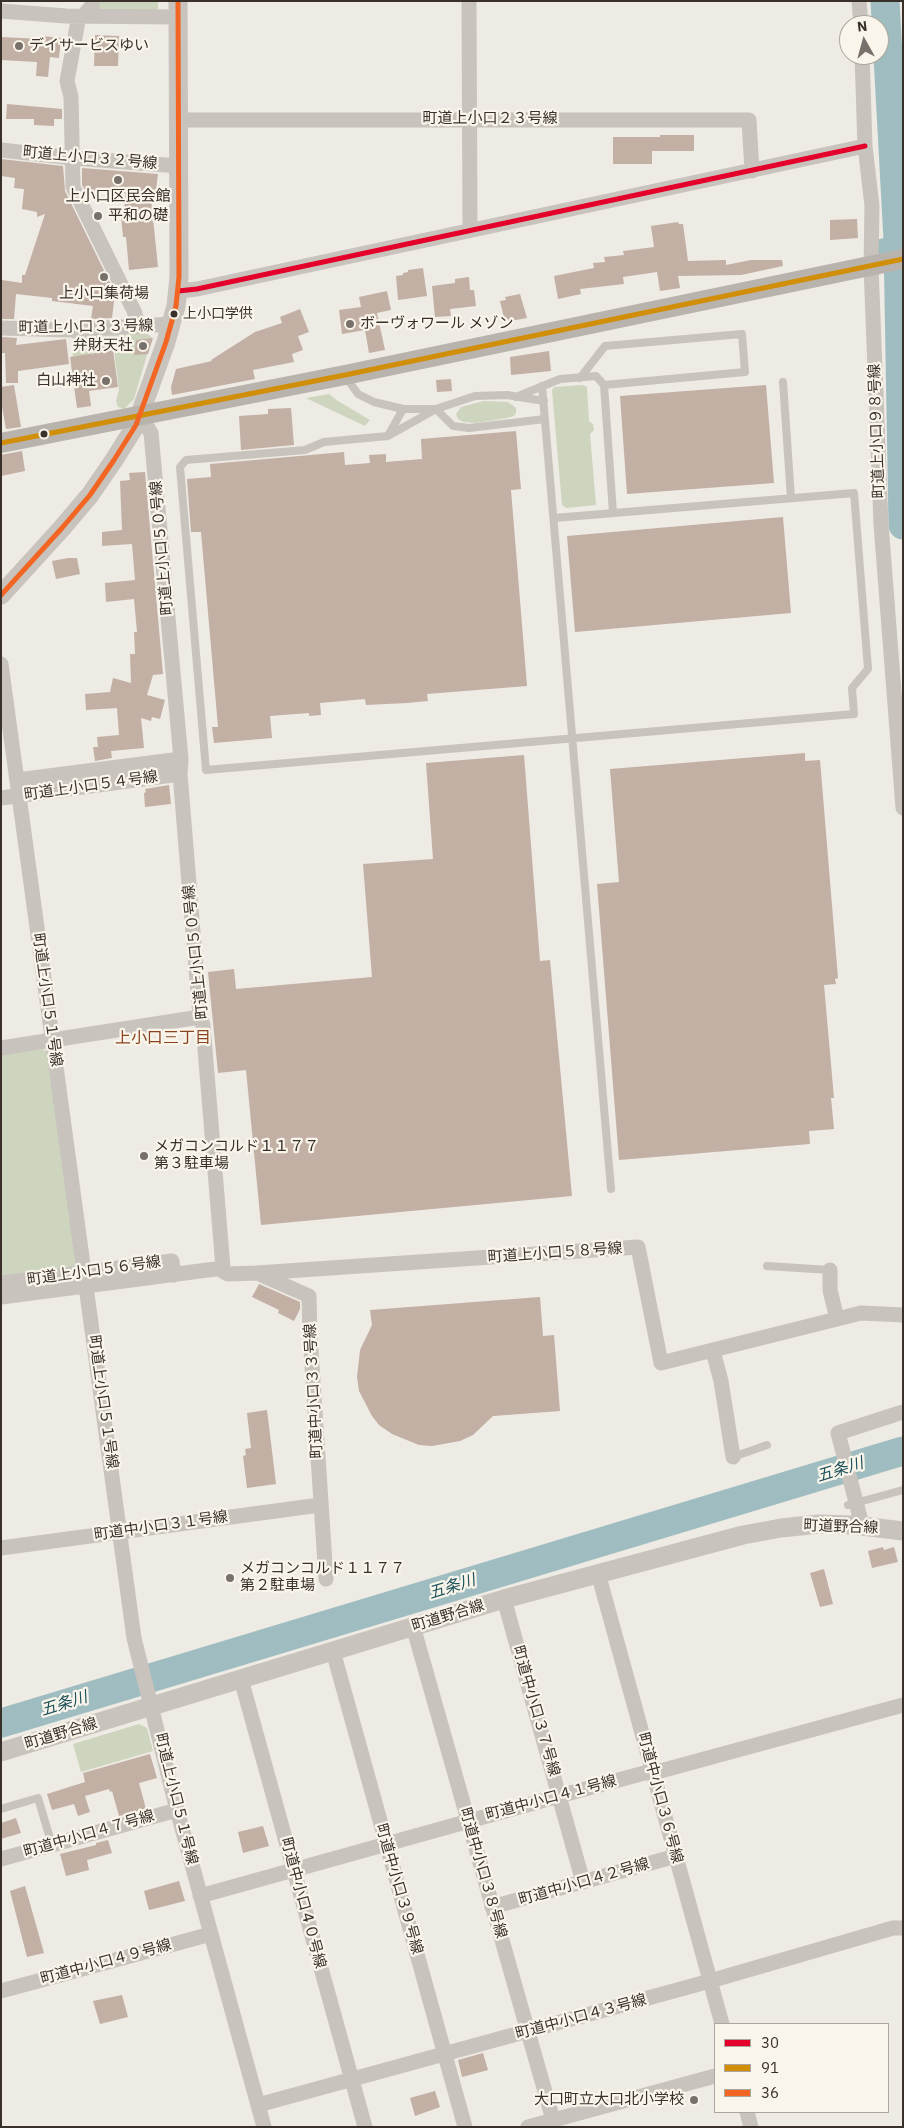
<!DOCTYPE html>
<html>
<head>
<meta charset="utf-8">
<style>
	body { margin:0 }
	#map { position:relative; width:904px; height:2128px; overflow:hidden; background:#eeeae4; font-family:"IBM Plex Sans",sans-serif }
	canvas { display:block }
	.frame { position:absolute; inset:0; border:2px solid #39302a; pointer-events:none }
	.legend { position:absolute; left:714px; top:2023px; width:175px; height:90px; box-sizing:border-box; background:#faf5eb; border:1px solid #ada69e; margin:0; padding:6px 9px; list-style:none; font-size:15px; color:#39302a }
	.legend li { display:flex; align-items:center; gap:10px; height:25px }
	.legend b { width:25px; border:1px solid #ada69e }
	.north { position:absolute; left:839px; top:15px; width:50px; height:50px; box-sizing:border-box; background:#faf5eb; border:1px solid #ada69e; border-radius:50%; rotate:353deg; font-size:14px; font-weight:700; line-height:20px; text-align:center; color:#39302a }
	.north::after { content:''; display:block; margin:auto; width:18px; height:22px; background:#78716b; clip-path:polygon(50% 0,100% 100%,50% 72%,0 100%) }
</style>
</head>
<body>
<div id="map">
<canvas width="904" height="2128"></canvas>
<div class="frame"></div>
<ul class="legend">
<li><b style="height:6px;background:#e4002b"></b>30</li>
<li><b style="height:6px;background:#d18e08"></b>91</li>
<li><b style="height:6px;background:#f26522"></b>36</li>
</ul>
<div class="north">N</div>
</div>
<script>
const c = document.querySelector('canvas').getContext('2d');
c.lineJoin = 'round';
function fill(path, color) { c.fillStyle = color; c.fill(path, 'evenodd'); }
const shape = rows => new Path2D(rows.map(r => 'M' + r).join(''));
function stroke(path, color, width, dash) { c.strokeStyle = color; c.lineWidth = width; c.lineCap = dash ? 'butt' : 'round'; c.setLineDash(dash || []); c.stroke(path); }
function drawText(font, color, halo, rows, align = 'center') {
  c.font = font + ' "IBM Plex Sans","Noto Sans JP",sans-serif'; c.lineWidth = 4.5; c.setLineDash([]); c.textBaseline = 'middle'; c.strokeStyle = halo; c.fillStyle = color; for (const [text, x, y, turn = 0] of rows) {
    c.save(); c.translate(x, y); c.rotate((+turn || 0) * Math.PI / 180); c.textAlign = isNaN(turn) ? turn : align; if (halo) c.strokeText(text, 0, 0); c.fillText(text, 0, 0); c.restore();
  }
}
fill(shape([
	[97,1,158,1,158,11,96,9],
	[136,332,148,334,152,338,134,399,124,409,118,407,116,401,119,390,114,350,109,351,108,343,95,345,96,352,91,353,92,365,74,384,72,336],
	[583,385,587,387,589,421,593,424,594,430,590,434,596,505,566,508,562,505,552,390,554,387],
	[329,394,338,401,370,420,365,426,306,398],
	[484,401,508,402,516,408,516,413,514,416,507,418,476,423,463,422,458,419,456,414,461,407],
	[43,1049,47,1052,77,1269,1,1279,1,1055],
	[139,1724,147,1728,153,1751,81,1772,73,1744]
]), '#ced5be');
stroke(shape([
	[876,248,903,242]
]), '#9fbdc0', 16);
stroke(shape([
	[885,1,898,240,903,525],
	[1,1723,903,1451]
]), '#9fbdc0', 29);
fill(shape([
	[95,35,119,36,118,66,94,66],
	[42,36,61,38,59,58,50,57,48,77,36,76,37,62,1,60,1,37,42,39],
	[7,104,62,109,62,119,54,119,54,126,34,125,34,119,6,119],
	[660,135,694,135,694,151,652,151,652,164,613,164,613,137,660,137],
	[1,159,63,166,65,191,115,293,112,318,91,319,93,306,52,301,52,298,16,294,14,319,1,319,2,280,22,283,22,275,25,275,45,214,37,217,37,212,22,209,24,189,14,188,15,178,1,176],
	[82,168,158,174,156,190,150,189,158,267,129,270,126,237,123,237,121,216,124,216,125,193,85,190,82,185],
	[857,219,858,238,830,240,830,220],
	[678,222,679,224,683,224,688,261,726,260,726,265,751,260,782,260,783,266,741,275,678,276,680,288,660,291,657,272,623,277,624,284,580,289,581,294,558,299,554,276,594,268,593,263,605,262,604,257,624,255,623,251,654,247,651,226],
	[423,268,427,296,398,300,396,276,403,275,403,273,408,272,408,270],
	[469,277,470,290,474,290,476,306,450,309,451,316,435,317,432,286,455,283,455,279],
	[387,291,391,310,377,313,385,350,369,353,365,330,342,334,339,310,361,307,359,297],
	[520,294,527,318,505,322,500,301,506,300,505,297],
	[300,309,309,332,298,336,303,350,292,354,294,362,253,370,255,379,172,395,171,387,176,369,212,361,211,360,255,332,282,323,280,317],
	[2,337,17,338,16,345,66,339,69,364,18,371,18,383,6,383,5,353,1,353],
	[153,338,148,354,134,355,136,340],
	[108,344,109,351,113,350,118,387,89,391,91,406,77,408,70,357,96,353,95,346],
	[549,351,551,371,511,375,510,357],
	[451,379,452,391,437,392,436,380],
	[14,385,21,427,6,429,1,401,1,387],
	[766,385,774,483,627,494,620,396],
	[291,408,294,445,241,450,239,416,268,414,268,409],
	[516,431,521,489,511,490,527,686,427,694,428,701,407,703,366,705,365,699,320,703,321,715,309,716,309,713,270,716,272,738,214,743,212,727,218,727,201,532,191,532,187,479,211,477,210,464,344,452,345,465,370,463,369,455,386,454,386,462,422,459,421,439],
	[22,451,25,471,1,476,1,455],
	[145,472,163,674,153,675,147,695,165,700,160,719,152,717,151,721,141,718,144,748,111,751,112,758,95,761,93,747,98,747,97,737,119,735,117,708,86,710,85,694,110,692,113,678,131,683,130,654,135,654,134,632,137,632,134,599,106,602,105,583,135,580,132,544,102,546,102,532,122,530,120,481,130,480,129,473],
	[783,517,791,613,575,632,567,536],
	[68,558,77,558,80,574,56,579,52,561],
	[805,753,805,761,820,760,838,978,835,979,836,984,824,985,834,1098,831,1098,834,1129,809,1131,810,1144,619,1160,597,884,619,882,610,769],
	[524,755,540,961,550,960,572,1196,261,1225,246,1070,218,1073,208,972,234,969,236,989,372,977,363,864,433,859,426,763],
	[169,785,171,804,145,807,144,793,146,792,145,789],
	[259,1284,300,1302,300,1309,294,1321,278,1313,279,1310,252,1297],
	[540,1297,543,1336,554,1335,560,1411,493,1416,473,1435,460,1441,432,1446,419,1445,392,1434,379,1425,372,1416,359,1391,357,1377,360,1350,372,1325,370,1310],
	[267,1410,276,1484,247,1488,243,1456,246,1455,245,1449,251,1448,247,1413],
	[883,1547,884,1550,894,1547,898,1562,872,1568,868,1551],
	[824,1569,833,1604,820,1607,810,1573],
	[150,1754,157,1778,139,1783,146,1809,119,1816,112,1791,110,1792,109,1789,85,1796,90,1812,78,1816,74,1804,52,1810,47,1794,85,1782,83,1773],
	[16,1818,21,1833,1,1839,1,1823],
	[263,1826,269,1846,243,1853,238,1832],
	[108,1840,112,1853,87,1860,89,1870,66,1876,60,1854,96,1845,96,1843],
	[179,1881,185,1901,149,1910,144,1891],
	[25,1886,44,1953,27,1957,10,1891],
	[122,1995,128,2017,100,2024,93,2001],
	[483,2053,488,2070,462,2077,458,2060],
	[435,2091,440,2107,415,2116,410,2098]
]), '#c2b0a5');
stroke(shape([
	[345,376,358,394,374,402,403,409,434,409],
	[580,378,605,346,742,334,745,372,604,385],
	[783,382,791,498],
	[542,386,611,1189],
	[516,397,560,379,596,376,604,385,613,513],
	[403,409,388,436,324,442,305,450,186,460,180,467,206,770,854,714,852,688,868,669,854,493,554,518],
	[436,409,453,426,469,428,545,419],
	[388,436,436,409,475,396,507,395,544,401],
	[767,1266,830,1270],
	[733,1457,767,1445],
	[848,1505,903,1490],
	[1,1809,38,1798,52,1845]
]), '#c8c3bc', 8);
stroke(shape([
	[92,1,92,6,78,21,67,81,71,97,73,187,134,311,139,327],
	[469,1,470,230],
	[859,1,861,25],
	[1,11,66,16,178,17],
	[862,55,865,146,872,206,871,266,881,524,903,808],
	[178,120,749,120,752,171],
	[1,150,73,158,179,166],
	[178,291,197,289,865,146],
	[1,328,70,330,172,324],
	[1,664,134,1638,177,1810,264,2127],
	[17,780,181,759],
	[1,798,180,774],
	[1,1048,200,1017],
	[223,1268,224,1272,228,1274,257,1273,309,1296,310,1335,326,1579],
	[830,1270,830,1290,837,1319],
	[257,1273,638,1247,661,1363,861,1313,903,1315],
	[1,1283,172,1261,174,1275],
	[1,1297,223,1268,203,1025,200,1017,180,774,181,759,151,433,140,416],
	[713,1351,721,1381,733,1457],
	[862,1525,838,1433,903,1412],
	[1,1548,320,1505],
	[598,1573,722,2024],
	[504,1599,583,1882],
	[413,1626,553,2120],
	[333,1651,465,2127],
	[241,1679,365,2127],
	[1,1859,177,1810],
	[200,1896,559,1796,648,1772,653,1773,903,1705],
	[492,1907,676,1856],
	[1,1991,211,1934],
	[258,2105,710,1981,893,1928,903,1928],
	[747,2112,751,2127],
	[528,2127,715,2076]
]), '#c8c3bc', 15);
stroke(shape([
	[1,595,62,528,90,495,114,460,136,425,166,342,176,306,179,277,178,1],
	[1,1752,504,1599,743,1535,781,1528,819,1524,853,1525,903,1531]
]), '#c8c3bc', 19);
stroke(shape([
	[1,443,345,375,903,259]
]), '#b8b3ac', 20);
stroke(shape([
	[178,291,197,289,865,146]
]), '#e4002b', 5);
stroke(shape([
	[1,443,345,375,903,259]
]), '#d18e08', 5);
stroke(shape([
	[1,595,62,528,90,495,114,460,136,425,166,342,176,306,179,277,178,1]
]), '#f26522', 5);
for (const [x, y, r, color] of [
	[19,46,5,"#78716b"],
	[118,180,5,"#78716b"],
	[98,216,5,"#78716b"],
	[104,277,5,"#78716b"],
	[174,314,4.5,"#39302a"],
	[350,324,5,"#78716b"],
	[143,346,5,"#78716b"],
	[106,381,5,"#78716b"],
	[44,434,4.5,"#39302a"],
	[144,1156,5,"#78716b"],
	[230,1578,5,"#78716b"],
	[694,2100,5,"#78716b"]
]) { const dot = new Path2D(); dot.arc(x, y, r, 0, 2 * Math.PI); c.fillStyle = color; c.fill(dot); stroke(dot, '#faf5eb', 2); }
drawText('14px', '#39302a', '#faf5eb', [
	["上小口学供",183,314]
], 'left');
drawText('15px', '#39302a', '#faf5eb', [
	["デイサービスゆい",29,46],
	["上小口区民会館",118,197,"center"],
	["平和の礎",108,216],
	["上小口集荷場",104,294,"center"],
	["ボーヴォワール メゾン",360,324],
	["弁財天社",133,346,"right"],
	["白山神社",96,381,"right"],
	["メガコンコルド１１７７",154,1147],
	["第３駐車場",154,1164],
	["メガコンコルド１１７７",240,1569],
	["第２駐車場",240,1586],
	["大口町立大口北小学校",684,2100,"right"]
], 'left');
drawText('15px', '#39302a', '#faf5eb', [
	["町道上小口２３号線",490,119],
	["町道上小口３２号線",90,158,5],
	["町道上小口３３号線",86,327,-1],
	["町道上小口９８号線",877,431,-92],
	["町道上小口５０号線",162,548,-95],
	["町道上小口５４号線",91,786,-8],
	["町道上小口５０号線",196,952,-96],
	["町道上小口５１号線",47,1000,82],
	["町道上小口５８号線",555,1253,-4],
	["町道上小口５６号線",94,1271,-8],
	["町道中小口３３号線",314,1391,-93],
	["町道上小口５１号線",103,1402,82],
	["町道中小口３１号線",161,1526,-8],
	["町道野合線",841,1527,2],
	["町道野合線",448,1616,-17],
	["町道中小口３７号線",536,1711,74],
	["町道野合線",61,1734,-17],
	["町道中小口４１号線",551,1798,-15],
	["町道中小口３６号線",660,1798,75],
	["町道上小口５１号線",176,1799,76],
	["町道中小口４７号線",89,1834,-16],
	["町道中小口３８号線",483,1873,74],
	["町道中小口４２号線",584,1882,-16],
	["町道中小口３９号線",399,1889,74],
	["町道中小口４０号線",303,1903,75],
	["町道中小口４９号線",106,1962,-15],
	["町道中小口４３号線",581,2017,-15]
]);
drawText('16px', '#8a4421', '#faf5eb', [
	["上小口三丁目",163,1038]
]);
drawText('italic 16px', '#1e525c', '#faf5eb', [
	["五条川",840,1470,-17],
	["五条川",452,1587,-17],
	["五条川",64,1704,-17]
]);
</script>
</body>
</html>
